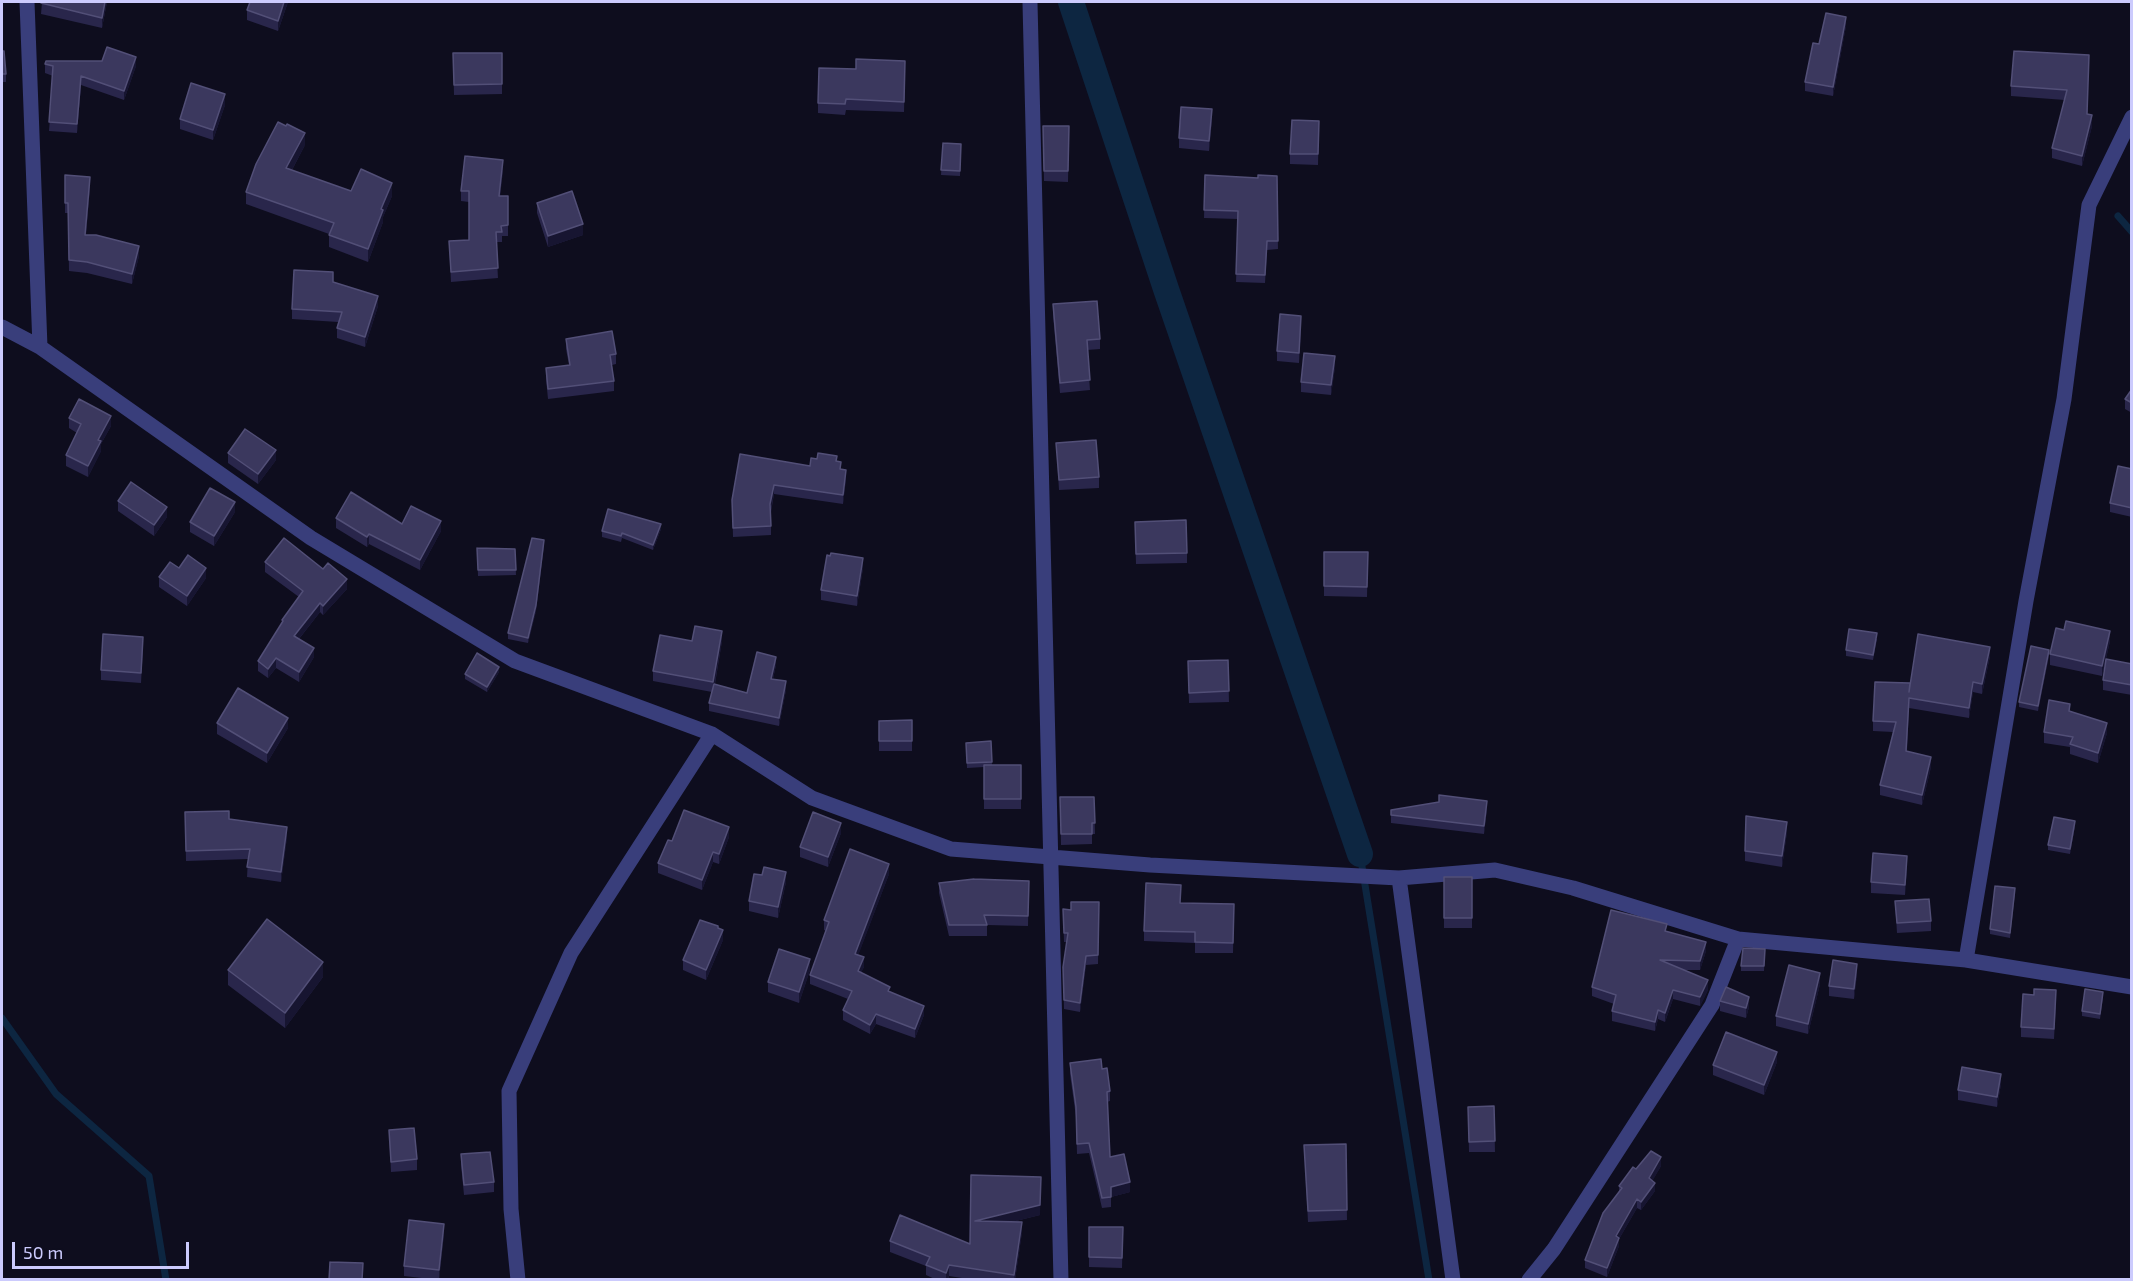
<!DOCTYPE html>
<html>
<head>
<meta charset="utf-8">
<style>
	body { margin:0 }
	#map { position:relative; width:2133px; height:1281px; overflow:hidden; background:#0e0d1e; font-family:"Exo 2",sans-serif }
	canvas { display:block }
	.frame { position:absolute; inset:0; border:3px solid #cccbfd; pointer-events:none }
	.scale { position:absolute; left:12px; top:1242px; width:177px; height:27px; box-sizing:border-box; border:3px solid #cccbfd; border-top:0; padding-left:8px; font-size:18px; line-height:21px; white-space:nowrap; color:#cccbfd; -webkit-text-stroke:4px #0e0d1e; paint-order:stroke }
</style>
</head>
<body>
<div id="map">
<canvas width="2133" height="1281"></canvas>
<div class="frame"></div>
<div class="scale">50 m</div>
</div>
<script>
const c = document.querySelector('canvas').getContext('2d');
c.lineJoin = 'round';
const shape = rows => new Path2D(rows.map(r => 'M' + r).join(''));
function stroke(path, color, width, dash) { c.strokeStyle = color; c.lineWidth = width; c.lineCap = dash ? 'butt' : 'round'; c.setLineDash(dash || []); c.stroke(path); }
function fill(path, color) { c.fillStyle = color; c.fill(path, 'evenodd'); }
stroke(shape([
	[2118,216,2132,232],
	[1360,854,1429,1280],
	[2,1018,56,1094,149,1176,166,1280]
]), '#0d2641', 7);
stroke(shape([
	[1071,2,1166,289,1360,854]
]), '#0d2641', 26);
stroke(shape([
	[27,2,40,347],
	[1030,3,1061,1280],
	[2,327,40,347,311,538,515,661,712,734,812,798,951,849,1150,865,1399,878,1495,870,1573,888,1738,939,1966,960,2132,987],
	[1399,878,1453,1280],
	[1966,960,2026,601,2064,399,2089,205,2132,117],
	[518,1280,511,1209,509,1091,571,953,712,734],
	[1529,1280,1554,1249,1712,1005,1738,939]
]), '#393e7b', 15);
fill(shape([
	[42,2,107,2,102,28,41,14],
	[250,2,288,2,278,31,247,20,247,10],
	[1846,26,1833,96,1805,91,1805,82,1819,44],
	[2,51,6,74,6,82,2,82],
	[453,53,502,53,502,94,454,95],
	[2089,55,2087,114,2092,126,2082,166,2052,158,2052,148,2065,100,2011,96,2011,86],
	[45,64,136,66,124,100,81,85,77,133,49,131,53,76,45,73],
	[856,69,905,72,904,112,846,110,845,115,818,113,818,103],
	[225,105,213,140,180,129,180,119],
	[1212,120,1209,151,1179,148,1179,138],
	[1319,121,1318,165,1290,164,1290,154],
	[1043,126,1069,126,1068,182,1044,181],
	[943,143,961,144,960,176,941,175],
	[305,145,292,170,351,191,392,196,383,217,383,222,368,262,329,247,329,234,246,204,246,192],
	[503,170,500,196,508,196,508,236,502,236,502,242,496,242,498,278,451,282,449,241,469,240,469,202,461,201,461,191],
	[65,175,90,187,86,235,139,256,132,284,87,273,69,271,68,213,65,213],
	[1205,175,1258,178,1277,176,1278,249,1267,250,1265,283,1236,282,1238,219,1204,218],
	[537,203,583,235,548,247,537,213],
	[333,282,378,306,365,347,337,338,337,328,338,322,292,319,292,309],
	[1053,304,1100,339,1100,349,1087,350,1090,390,1060,393,1053,315],
	[1301,326,1299,363,1277,361,1277,351],
	[566,339,616,354,616,364,612,365,614,381,614,391,548,399,546,379,546,368,569,365,566,349],
	[1335,367,1331,395,1301,392,1301,382],
	[2132,389,2132,413,2125,409,2125,399],
	[69,418,111,426,101,444,101,451,88,477,66,466,66,455,77,433,69,428],
	[1056,443,1099,477,1099,488,1059,490],
	[228,453,276,460,258,484,228,463],
	[837,461,846,479,843,504,774,494,771,512,771,535,733,537,732,500,810,466],
	[2132,469,2132,517,2110,512,2110,503],
	[118,501,167,517,154,536,118,511],
	[235,512,214,546,190,532,190,522],
	[336,518,402,524,441,531,420,570,369,544,367,547,336,528],
	[661,529,653,550,622,538,621,542,602,537,602,531],
	[1135,532,1187,553,1187,563,1136,564],
	[544,545,536,611,528,643,508,639,508,633],
	[477,548,515,549,516,575,478,576],
	[1324,552,1368,552,1367,597,1324,596],
	[265,562,347,589,323,615,320,612,299,639,314,657,299,682,276,668,268,678,258,671,258,661,282,623,282,620,299,597,265,572],
	[179,568,206,578,187,606,159,587,159,577],
	[863,568,857,606,821,600,821,590],
	[2064,630,2110,641,2102,676,2050,665,2050,654],
	[1877,639,1873,660,1846,656,1846,650],
	[722,641,715,684,747,693,776,665,773,679,786,690,779,726,709,711,709,703,712,692,653,681,653,671],
	[143,647,141,683,101,680,101,670],
	[1990,656,1982,694,1973,692,1969,718,1909,708,1907,751,1931,767,1922,805,1880,795,1880,785,1893,732,1873,731,1873,721,1910,689],
	[2049,656,2038,711,2019,707,2019,702],
	[1228,660,1229,702,1189,703,1188,661],
	[2132,664,2132,695,2103,690,2103,680],
	[499,672,487,692,465,679,465,674],
	[2070,712,2107,733,2098,763,2070,754,2070,747,2044,743,2044,732],
	[912,720,912,751,879,751,879,721],
	[217,723,288,728,267,763,217,734],
	[991,741,992,765,1021,765,1021,809,984,809,984,767,967,768,966,743],
	[1060,797,1094,797,1095,834,1092,834,1092,844,1061,845],
	[1487,809,1484,834,1391,823,1391,810],
	[185,812,229,819,287,837,281,882,247,877,248,859,186,861],
	[2075,826,2070,854,2048,850,2048,845],
	[1787,832,1782,867,1745,861,1745,851],
	[841,833,828,867,800,857,800,847],
	[729,837,719,864,713,862,702,890,658,873,658,863,672,841],
	[1907,866,1905,895,1871,893,1871,882],
	[889,874,858,955,864,967,861,972,924,1015,915,1038,876,1024,870,1034,843,1020,843,1010,848,999,810,984,810,975,826,931,824,930,824,920],
	[1444,877,1472,877,1472,928,1444,928],
	[1029,881,1028,926,987,925,987,936,949,936,939,893,939,883],
	[786,882,778,918,749,911,749,901],
	[2015,893,2010,938,1990,934,1990,929],
	[1895,901,1931,921,1931,931,1897,933],
	[1099,902,1098,964,1086,965,1080,1012,1064,1009,1063,967,1067,942,1064,942,1063,909,1071,910],
	[1180,903,1234,904,1233,953,1195,953,1195,943,1144,941,1144,931],
	[1667,931,1706,951,1700,970,1683,970,1708,990,1700,1006,1673,999,1665,1022,1658,1019,1655,1031,1612,1021,1612,1011,1614,1004,1592,996,1592,987],
	[723,940,706,980,683,970,683,960],
	[1765,949,1764,971,1741,971,1741,966],
	[228,970,323,977,285,1028,228,985],
	[810,970,799,1003,768,992,768,982],
	[1857,974,1854,999,1829,996,1829,986],
	[1820,984,1808,1034,1776,1026,1776,1016],
	[2103,997,2100,1019,2082,1016,2082,1011],
	[1720,1001,1749,1007,1746,1018,1720,1011],
	[2056,1001,2054,1039,2021,1037,2021,1027],
	[1777,1062,1764,1095,1713,1075,1713,1065],
	[1070,1063,1102,1069,1110,1091,1110,1101,1107,1102,1110,1157,1130,1192,1111,1197,1111,1207,1102,1208,1089,1153,1077,1154,1076,1117,1070,1074],
	[2001,1084,1997,1107,1958,1100,1958,1090],
	[1494,1106,1495,1152,1469,1152,1468,1107],
	[389,1130,417,1159,417,1170,391,1172],
	[1346,1144,1347,1220,1308,1222,1304,1145],
	[461,1154,494,1182,494,1192,464,1195,461,1165],
	[1661,1166,1652,1181,1655,1191,1641,1210,1637,1208,1619,1239,1619,1246,1607,1277,1585,1268,1585,1260,1619,1193,1619,1186,1636,1169],
	[971,1175,1040,1215,1012,1222,1022,1232,1015,1280,975,1280,949,1276,948,1280,937,1280,926,1275,926,1266,890,1252,890,1241,970,1244],
	[1089,1227,1123,1227,1122,1268,1089,1267],
	[444,1234,439,1280,404,1276,404,1266]
]), '#29264b');
fill(shape([
	[105,2,107,2,102,28,102,18],
	[284,2,288,2,278,31,278,21],
	[1846,17,1846,26,1833,96,1833,87],
	[136,57,136,66,124,100,124,91],
	[81,76,81,85,77,133,77,124],
	[225,94,225,105,213,140,213,130],
	[1212,109,1212,120,1209,151,1209,141],
	[2092,115,2092,126,2082,166,2082,156],
	[305,133,305,145,286,181,286,168],
	[503,160,503,170,499,207,499,196],
	[90,177,90,187,85,245,85,235],
	[392,183,392,196,383,217,383,222,368,262,368,249,381,209],
	[583,224,583,235,548,247,548,236],
	[139,246,139,256,132,284,132,274],
	[378,296,378,306,365,347,365,337],
	[1301,316,1301,326,1299,363,1299,353],
	[1335,356,1335,367,1331,395,1331,385],
	[111,416,111,426,101,444,101,451,88,477,88,466,98,440],
	[276,450,276,460,258,484,258,474],
	[846,470,846,479,843,504,843,495],
	[774,485,774,494,770,513,770,504],
	[235,502,235,512,214,546,214,536],
	[167,507,167,517,154,536,154,525],
	[441,521,441,531,420,570,420,560],
	[661,524,661,529,653,550,653,545],
	[369,534,369,544,367,547,367,537],
	[544,540,536,611,528,643,528,638],
	[863,558,863,568,857,606,857,596],
	[206,568,206,578,187,606,187,596],
	[347,579,347,589,323,615,323,606],
	[320,603,320,612,294,645,294,636],
	[722,631,722,641,713,693,713,682],
	[2110,631,2110,641,2102,676,2102,666],
	[1990,647,1990,656,1982,694,1982,684],
	[314,648,314,657,299,682,299,672],
	[2049,650,2049,656,2038,711,2038,706],
	[776,657,776,665,771,687,771,679],
	[276,658,276,668,268,678,268,669],
	[499,667,499,672,487,692,487,687],
	[786,681,786,690,779,726,779,718],
	[1973,682,1973,692,1969,718,1969,708],
	[288,718,288,728,267,763,267,753],
	[2107,723,2107,733,2098,763,2098,753],
	[1931,757,1931,767,1922,805,1922,795],
	[1487,801,1487,809,1484,834,1484,826],
	[2075,821,2075,826,2070,854,2070,849],
	[1787,822,1787,832,1782,867,1782,856],
	[841,823,841,833,828,867,828,857],
	[287,827,287,837,281,882,281,872],
	[729,827,729,837,719,864,719,854],
	[713,852,713,862,702,890,702,880],
	[1907,856,1907,866,1905,895,1905,885],
	[889,864,889,874,855,964,855,954],
	[786,872,786,882,778,918,778,907],
	[723,930,723,940,706,980,706,970],
	[1706,942,1706,951,1700,970,1700,961],
	[1086,956,1086,965,1080,1012,1080,1003],
	[864,957,864,967,858,980,858,971],
	[810,959,810,970,799,1003,799,992],
	[323,962,323,977,285,1028,285,1013],
	[1857,964,1857,974,1854,999,1854,989],
	[1820,973,1820,984,1808,1034,1808,1024],
	[1708,980,1708,990,1700,1006,1700,997],
	[1673,990,1673,999,1665,1022,1665,1013],
	[1749,997,1749,1007,1746,1018,1746,1008],
	[924,1006,924,1015,915,1038,915,1029],
	[1658,1010,1658,1019,1655,1031,1655,1022],
	[876,1014,876,1024,870,1034,870,1025],
	[1777,1052,1777,1062,1764,1095,1764,1085],
	[2001,1074,2001,1084,1997,1107,1997,1097],
	[1661,1157,1661,1166,1649,1187,1649,1178],
	[1041,1177,1040,1215,975,1231,975,1221],
	[1130,1182,1130,1192,1111,1197,1111,1187],
	[1655,1183,1655,1191,1641,1210,1641,1202],
	[1637,1199,1637,1208,1619,1239,1619,1246,1607,1277,1607,1268,1616,1236],
	[1022,1222,1022,1232,1015,1280,1014,1280],
	[444,1224,444,1234,439,1280,439,1270],
	[949,1265,949,1276,948,1280,946,1280,946,1273]
]), '#171531');
const building = shape([
	[42,2,105,2,102,18,41,3,42,2],
	[250,2,284,2,278,21,247,10,250,2],
	[1826,13,1846,17,1833,87,1805,82,1813,43,1819,44,1826,13],
	[107,47,136,57,124,91,81,76,77,124,49,122,53,66,45,64,46,61,102,61,107,47],
	[2,51,4,51,6,74,2,74,2,51],
	[2014,51,2089,55,2087,114,2092,115,2082,156,2052,148,2067,90,2011,86,2014,51],
	[453,53,502,53,502,84,454,85,453,53],
	[856,59,905,61,904,102,846,99,845,104,818,103,819,68,856,69,856,59],
	[191,83,225,94,213,130,180,119,191,83],
	[1181,107,1212,109,1209,141,1179,138,1181,107],
	[1292,120,1319,121,1318,154,1290,154,1292,120],
	[278,122,286,126,287,124,305,133,286,168,351,191,361,169,392,183,381,209,383,210,368,249,329,235,334,223,246,192,256,164,278,122],
	[1043,126,1069,126,1068,171,1044,171,1043,126],
	[943,143,961,144,960,171,941,170,943,143],
	[465,156,503,160,499,196,508,196,508,225,501,226,502,232,496,232,498,268,451,272,449,241,469,240,469,191,461,191,465,156],
	[65,175,90,177,85,235,96,235,139,246,132,274,87,262,69,260,68,203,65,203,65,175],
	[1205,175,1258,178,1258,175,1277,176,1278,241,1267,241,1265,275,1236,274,1238,211,1204,210,1205,175],
	[572,191,583,224,548,236,537,203,572,191],
	[294,270,333,272,333,282,378,296,365,337,337,328,342,312,292,309,294,270],
	[1097,301,1100,339,1087,340,1090,380,1060,383,1053,304,1097,301],
	[1280,314,1301,316,1299,353,1277,351,1280,314],
	[612,331,616,354,610,355,614,381,548,389,546,368,570,365,566,339,612,331],
	[1304,353,1335,356,1331,385,1301,382,1304,353],
	[2132,389,2132,403,2125,399,2132,389],
	[79,399,111,416,98,440,101,441,88,466,66,455,81,424,69,418,79,399],
	[245,429,276,450,258,474,228,453,245,429],
	[1096,440,1099,477,1059,480,1056,443,1096,440],
	[818,453,837,456,836,461,841,462,840,469,846,470,843,495,774,485,770,504,771,526,733,528,732,500,740,454,810,466,811,458,817,459,818,453],
	[2118,466,2132,469,2132,508,2110,503,2118,466],
	[131,482,167,507,154,525,118,501,131,482],
	[210,488,235,502,214,536,190,522,210,488],
	[351,492,402,524,411,506,441,521,420,560,369,534,367,537,336,518,351,492],
	[608,509,661,524,653,545,622,533,621,536,602,531,608,509],
	[1186,520,1187,553,1136,554,1135,522,1186,520],
	[284,538,323,569,328,563,347,579,323,606,320,603,294,636,314,648,299,672,276,658,268,669,258,661,283,621,282,620,303,591,265,562,284,538],
	[532,538,544,540,536,605,528,638,508,633,532,538],
	[477,548,515,549,516,570,478,570,477,548],
	[1324,552,1368,552,1367,587,1324,586,1324,552],
	[831,553,863,558,857,596,821,590,827,555,830,556,831,553],
	[188,555,206,568,187,596,159,577,170,562,179,568,188,555],
	[2066,621,2110,631,2102,666,2050,654,2056,628,2064,630,2066,621],
	[695,626,722,631,713,682,653,671,660,635,692,641,695,626],
	[1849,629,1877,633,1873,655,1846,650,1849,629],
	[103,634,143,637,141,673,101,670,103,634],
	[1918,634,1990,647,1982,684,1973,682,1969,708,1909,698,1906,751,1931,757,1922,795,1880,785,1896,722,1873,721,1875,682,1910,683,1909,692,1918,634],
	[2031,646,2049,650,2038,706,2019,702,2031,646],
	[757,652,776,657,771,679,786,681,779,718,709,703,714,684,747,693,757,652],
	[477,653,499,667,487,687,465,674,477,653],
	[2106,659,2132,664,2132,685,2103,680,2106,659],
	[1228,660,1229,691,1189,693,1188,661,1228,660],
	[238,688,288,718,267,753,217,723,238,688],
	[2049,700,2070,704,2069,711,2107,723,2098,753,2070,744,2073,737,2044,732,2049,700],
	[912,720,912,741,879,741,879,721,912,720],
	[991,741,992,762,967,763,966,743,991,741],
	[984,765,1021,765,1021,799,984,799,984,765],
	[1439,795,1487,801,1484,826,1391,815,1391,810,1439,802,1439,795],
	[1060,797,1094,797,1095,823,1092,823,1092,834,1061,834,1060,797],
	[684,810,729,827,719,854,713,852,702,880,658,863,668,840,672,841,684,810],
	[229,811,229,819,287,827,281,872,247,867,250,849,186,851,185,812,229,811],
	[813,812,841,823,828,857,800,847,813,812],
	[1746,816,1787,822,1782,856,1745,851,1746,816],
	[2054,817,2075,821,2070,849,2048,845,2054,817],
	[850,849,889,864,855,954,864,957,858,971,890,987,888,991,924,1006,915,1029,876,1014,870,1025,843,1010,852,991,810,975,829,922,824,920,850,849],
	[1873,853,1907,856,1905,885,1871,882,1873,853],
	[764,867,786,872,778,907,749,901,754,874,762,875,764,867],
	[1444,877,1472,877,1472,918,1444,918,1444,877],
	[974,879,1029,881,1028,916,984,915,987,925,949,925,939,883,974,879],
	[1146,883,1181,885,1180,903,1234,904,1233,943,1195,942,1195,932,1144,931,1146,883],
	[1995,886,2015,888,2010,933,1990,929,1995,886],
	[1929,899,1931,921,1897,923,1895,901,1929,899],
	[1071,902,1099,902,1098,955,1086,956,1080,1003,1064,1000,1063,967,1068,933,1064,933,1063,909,1071,910,1071,902],
	[1611,910,1667,924,1665,931,1706,942,1700,961,1660,960,1708,980,1700,997,1673,990,1665,1013,1658,1010,1655,1022,1612,1011,1616,995,1592,987,1611,910],
	[267,919,323,962,285,1013,228,970,267,919],
	[700,920,718,926,718,928,723,930,706,970,683,960,700,920],
	[1743,948,1765,949,1764,966,1741,966,1743,948],
	[779,949,810,959,799,992,768,982,779,949],
	[1833,960,1857,964,1854,989,1829,986,1833,960],
	[1789,965,1820,973,1808,1024,1776,1016,1789,965],
	[1726,987,1749,997,1746,1008,1720,1001,1726,987],
	[2034,989,2056,990,2054,1029,2021,1027,2023,994,2034,995,2034,989],
	[2085,989,2103,992,2100,1014,2082,1011,2085,989],
	[1726,1032,1777,1052,1764,1085,1713,1065,1726,1032],
	[1101,1059,1102,1069,1107,1068,1110,1091,1107,1092,1110,1157,1124,1154,1130,1182,1111,1187,1111,1197,1102,1198,1089,1143,1077,1144,1076,1107,1070,1063,1101,1059],
	[1962,1067,2001,1074,1997,1097,1958,1090,1962,1067],
	[1494,1106,1495,1141,1469,1142,1468,1107,1494,1106],
	[414,1128,417,1159,391,1162,389,1130,414,1128],
	[1346,1144,1347,1210,1308,1211,1304,1145,1346,1144],
	[1651,1151,1661,1157,1649,1178,1655,1183,1641,1202,1637,1199,1616,1236,1619,1238,1607,1268,1585,1260,1603,1213,1622,1188,1619,1186,1633,1167,1636,1169,1651,1151],
	[490,1152,494,1182,464,1185,461,1154,490,1152],
	[971,1175,1041,1177,1040,1205,975,1221,1022,1222,1014,1275,949,1265,946,1273,926,1265,930,1257,890,1241,900,1215,970,1244,971,1175],
	[409,1220,444,1224,439,1270,404,1266,409,1220],
	[1089,1227,1123,1227,1122,1258,1089,1257,1089,1227],
	[330,1262,363,1263,362,1280,329,1280,330,1262]
]);
fill(building, '#3b385e');
stroke(building, '#524f77', 1.5);
</script>
</body>
</html>
